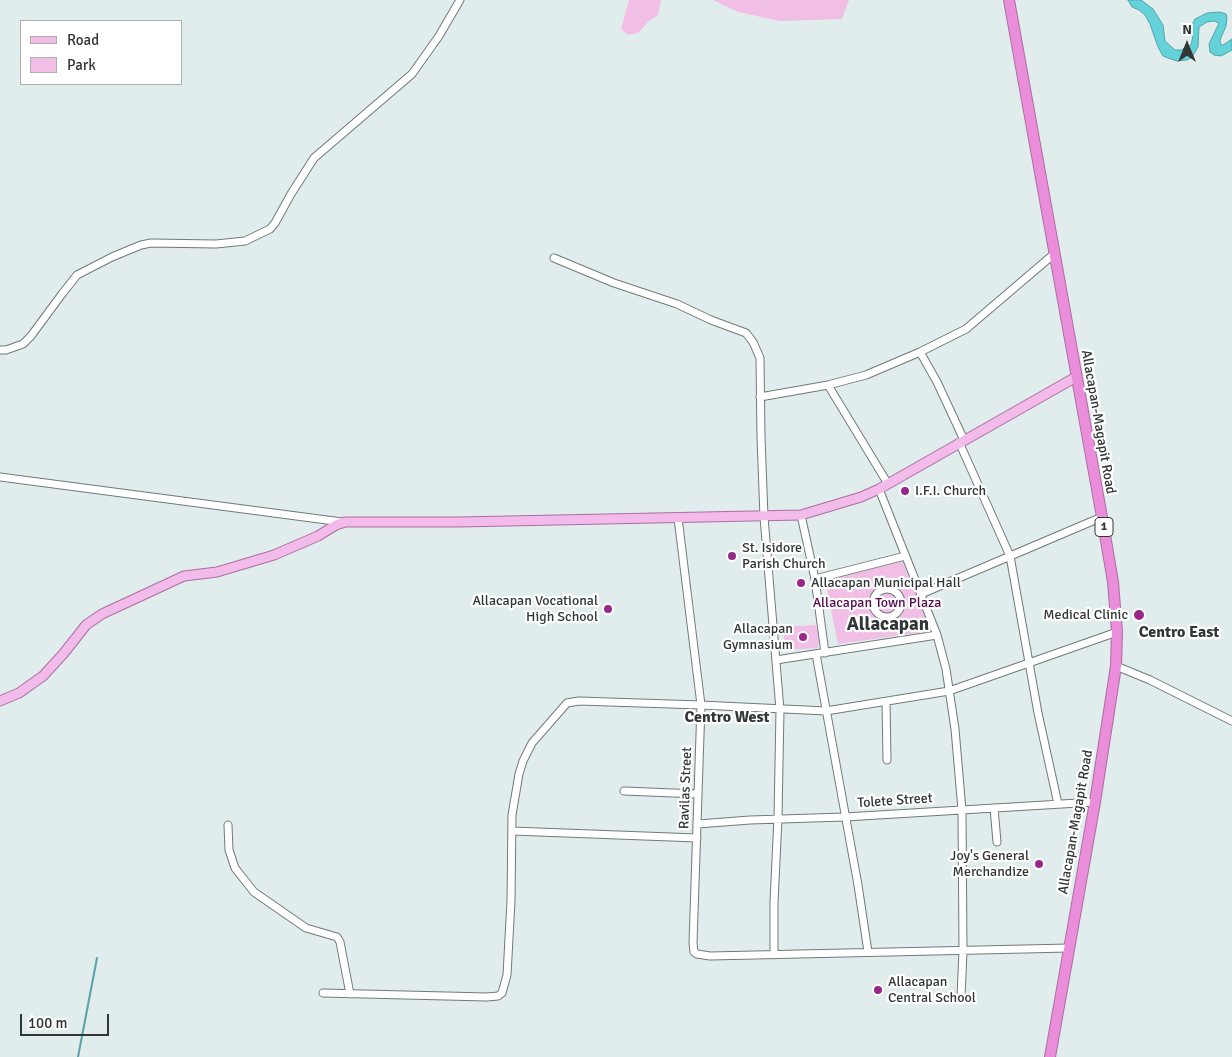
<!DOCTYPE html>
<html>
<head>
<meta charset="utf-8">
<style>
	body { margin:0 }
	#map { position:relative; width:1232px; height:1057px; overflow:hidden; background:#e1ecec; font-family:Signika,sans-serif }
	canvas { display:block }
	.legend { position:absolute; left:20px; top:20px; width:162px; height:65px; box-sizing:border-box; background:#fff; border:1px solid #adafaf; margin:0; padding:6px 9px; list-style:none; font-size:15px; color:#323636 }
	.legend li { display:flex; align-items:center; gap:10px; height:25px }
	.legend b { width:25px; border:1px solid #adafaf }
	.north { position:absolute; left:1162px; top:20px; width:50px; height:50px; -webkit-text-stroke:4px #fff; paint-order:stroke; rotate:0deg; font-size:14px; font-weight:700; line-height:20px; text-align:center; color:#323636 }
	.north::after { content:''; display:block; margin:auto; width:18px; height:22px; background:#323636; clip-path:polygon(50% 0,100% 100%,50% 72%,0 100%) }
	.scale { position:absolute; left:20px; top:1014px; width:89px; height:22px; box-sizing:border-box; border:2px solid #323636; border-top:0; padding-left:6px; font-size:15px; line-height:18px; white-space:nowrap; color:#323636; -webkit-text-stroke:4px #fff; paint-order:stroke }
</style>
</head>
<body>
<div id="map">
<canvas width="1232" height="1057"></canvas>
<ul class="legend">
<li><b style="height:6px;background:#f2bbe9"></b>Road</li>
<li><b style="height:14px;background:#f1bee6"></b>Park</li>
</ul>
<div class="north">N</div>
<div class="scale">100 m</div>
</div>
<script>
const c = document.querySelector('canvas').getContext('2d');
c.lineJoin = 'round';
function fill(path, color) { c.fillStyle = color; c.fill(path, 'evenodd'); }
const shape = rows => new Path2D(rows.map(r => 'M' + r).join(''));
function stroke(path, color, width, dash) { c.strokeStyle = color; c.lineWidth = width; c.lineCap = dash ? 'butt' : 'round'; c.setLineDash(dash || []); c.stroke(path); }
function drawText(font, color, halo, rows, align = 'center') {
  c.font = font + ' Signika,sans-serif'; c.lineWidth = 4.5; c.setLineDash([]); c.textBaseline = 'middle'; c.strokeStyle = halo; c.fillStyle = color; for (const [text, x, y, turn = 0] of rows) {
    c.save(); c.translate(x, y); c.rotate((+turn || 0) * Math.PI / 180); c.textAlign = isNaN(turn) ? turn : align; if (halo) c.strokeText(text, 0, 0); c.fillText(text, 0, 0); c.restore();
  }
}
fill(shape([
	[629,0,661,0,658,15,649,21,638,33,628,35,621,29],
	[713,0,849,0,842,19,780,21,738,12],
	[902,561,928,624,927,630,923,632,838,644,825,580],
	[816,625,817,630,821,630,822,644,818,644,818,648,785,650,783,627]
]), '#f1bee6');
const water = shape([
	[1128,0,1141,0,1153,9,1163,25,1165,41,1175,50,1181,50,1191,45,1193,36,1188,32,1195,19,1207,13,1220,12,1226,14,1227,18,1226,26,1220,40,1221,45,1223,45,1232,39,1232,50,1221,56,1214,55,1210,52,1209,44,1219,23,1214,21,1207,22,1199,27,1198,47,1192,57,1187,60,1177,61,1168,58,1163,56,1158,47,1150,24,1145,15,1139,10,1132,7,1128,0]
]);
fill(water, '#64d2d9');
stroke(water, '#55a3a8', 1);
stroke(shape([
	[78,1057,97,958]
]), '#55a3a8', 2);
const minor = shape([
	[554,258,614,283,677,304,711,320,746,333,753,342,760,358,761,437,764,517,780,710,778,818,774,902,774,955],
	[0,350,6,350,23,344,31,336,62,294,77,275,112,257,141,245,151,243,216,244,245,241,270,229,275,223,291,194,314,158,412,74,439,36,460,0],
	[920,352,937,382,964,440],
	[828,385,888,484],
	[760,397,828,385,866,375,920,352,966,329,1054,254],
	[959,442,1010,556,1038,713,1058,804],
	[0,477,342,522],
	[879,489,937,635,946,669,955,729,962,810,963,951,961,997],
	[801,515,815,579,825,653],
	[678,518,701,705,693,943,694,952,697,954,710,956,1069,948],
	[815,579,905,556],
	'873 603a14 14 0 1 1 28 0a14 14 0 1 1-28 0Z',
	[921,594,1102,517],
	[816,654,858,885,868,952],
	[776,660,937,635],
	[1116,666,1150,680,1232,721],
	[886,702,887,760],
	[624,791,698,794],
	[994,808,997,842],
	[698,824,750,820,845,817,1095,802],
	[228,825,229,850,235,868,254,892,306,928,337,937,340,942,350,994],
	[512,831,697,838],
	[323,993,487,997,498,996,502,993,507,975,511,901,512,815,519,774,523,761,532,743,567,703,579,701,701,705,826,711,949,691,1117,632]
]);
const major = shape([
	[0,701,19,693,43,676,64,653,86,625,102,614,184,576,217,572,274,555,318,536,336,525,345,522,459,522,801,515,861,497,879,489,1076,377]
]);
const highway = shape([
	[1009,0,1102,517,1113,582,1117,632,1116,666,1095,802,1050,1057]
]);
stroke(minor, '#717a7b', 9);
stroke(major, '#aa6fa1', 11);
stroke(highway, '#aa6fa1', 12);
stroke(minor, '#fff', 7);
stroke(major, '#f2bbe9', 9);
stroke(highway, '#ea8dda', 10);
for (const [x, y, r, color] of [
	[905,491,5,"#972889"],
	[732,556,5,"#972889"],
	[801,583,5,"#972889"],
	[608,609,5,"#972889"],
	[1139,615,6,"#972889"],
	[803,637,5,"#972889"],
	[1039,864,5,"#972889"],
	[878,990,5,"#972889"]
]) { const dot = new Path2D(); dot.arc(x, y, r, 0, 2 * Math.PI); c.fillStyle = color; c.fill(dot); stroke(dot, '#fff', 2); }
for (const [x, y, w] of [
	[1104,527,18]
]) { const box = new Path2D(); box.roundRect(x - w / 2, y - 9.5, w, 19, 4); c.fillStyle = '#fff'; c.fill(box); stroke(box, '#323636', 1); }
drawText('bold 12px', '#323636', null, [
	["1",1104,527]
]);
drawText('14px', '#323636', '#fff', [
	["Allacapan-Magapit Road",1098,422,80],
	["Ravilas Street",686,788,-88],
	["Tolete Street",895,801,-4],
	["Allacapan-Magapit Road",1076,822,-80]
]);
drawText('14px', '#323636', '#fff', [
	["I.F.I. Church",915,491],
	["St. Isidore",742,548],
	["Parish Church",742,564],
	["Allacapan Municipal Hall",811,583],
	["Allacapan Vocational",598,601,"right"],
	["High School",598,617,"right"],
	["Medical Clinic",1128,615,"right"],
	["Allacapan",793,629,"right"],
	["Gymnasium",793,645,"right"],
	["Joy's General",1029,856,"right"],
	["Merchandize",1029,872,"right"],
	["Allacapan",888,982],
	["Central School",888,998]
], 'left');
drawText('14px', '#55084c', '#fff', [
	["Allacapan Town Plaza",877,603]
]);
drawText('bold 16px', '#323636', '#fff', [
	["Centro East",1179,633],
	["Centro West",727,718]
]);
drawText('bold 19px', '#323636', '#fff', [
	["Allacapan",888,625]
]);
</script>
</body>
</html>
